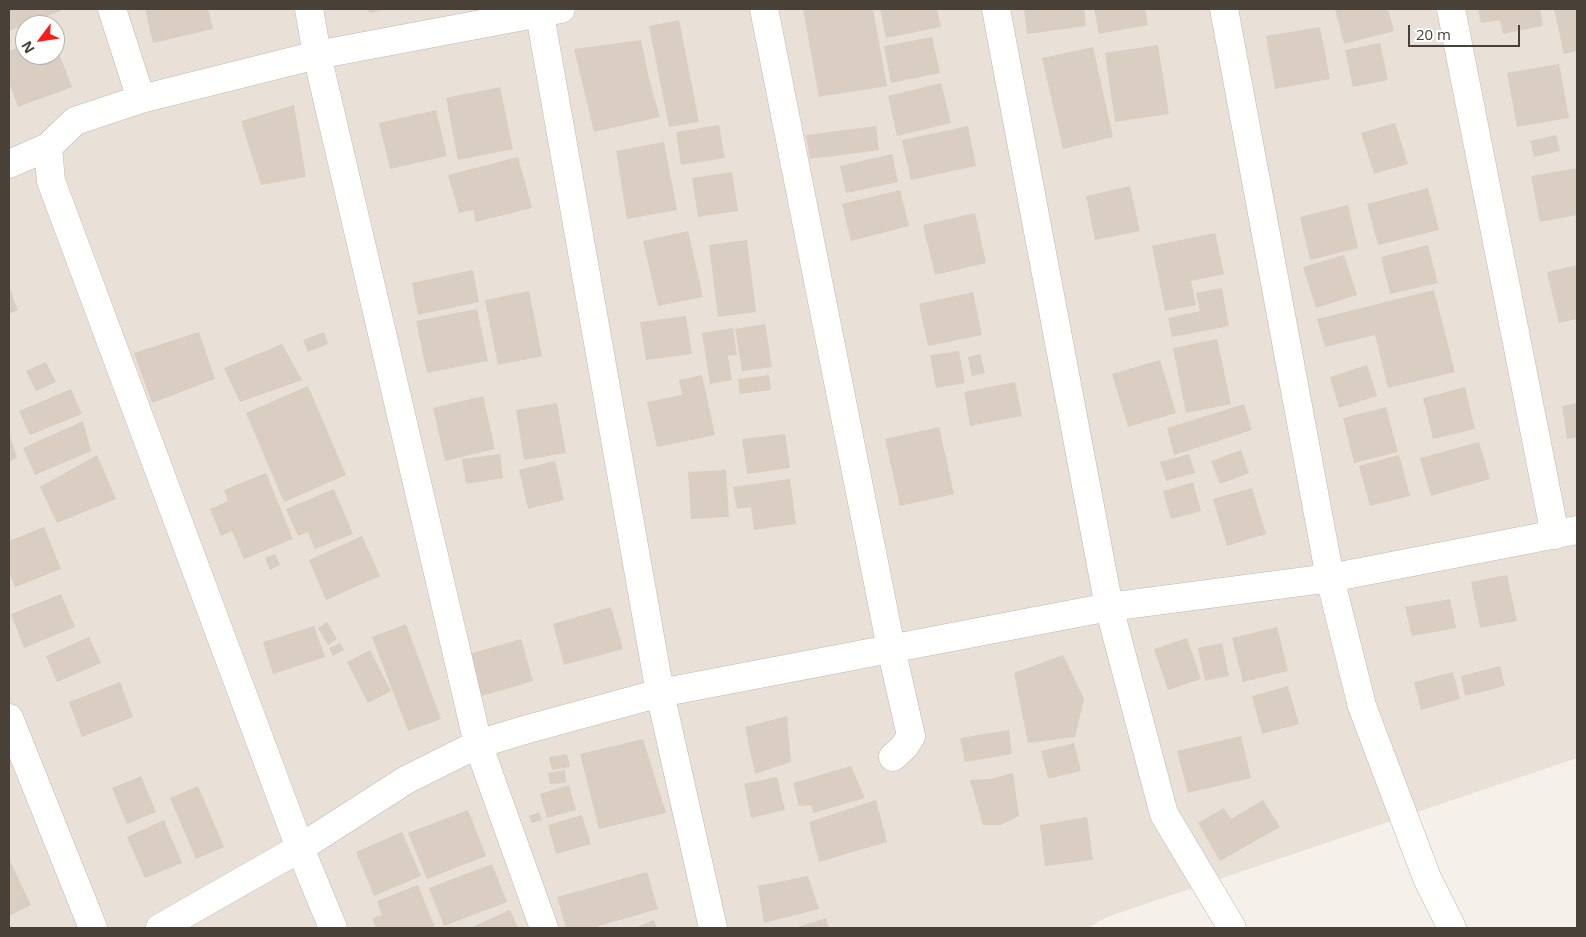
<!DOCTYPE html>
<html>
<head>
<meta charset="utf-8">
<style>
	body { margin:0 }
	#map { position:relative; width:1586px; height:937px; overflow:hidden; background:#f5f0ea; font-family:"Open Sans",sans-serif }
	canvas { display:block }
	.frame { position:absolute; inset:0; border:10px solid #494037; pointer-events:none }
	.north { position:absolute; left:15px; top:15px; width:50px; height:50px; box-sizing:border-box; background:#fff; border:1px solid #b6b3af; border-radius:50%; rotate:239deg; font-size:14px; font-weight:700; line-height:20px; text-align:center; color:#494037 }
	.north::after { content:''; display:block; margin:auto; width:18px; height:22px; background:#fd1b19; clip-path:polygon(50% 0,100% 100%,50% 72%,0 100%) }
	.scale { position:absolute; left:1408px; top:25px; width:112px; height:22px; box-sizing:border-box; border:2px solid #494037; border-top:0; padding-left:6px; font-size:15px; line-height:18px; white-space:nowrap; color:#494037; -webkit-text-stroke:4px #fff; paint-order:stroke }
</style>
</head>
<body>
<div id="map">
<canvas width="1586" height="937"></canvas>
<div class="frame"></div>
<div class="north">N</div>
<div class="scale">20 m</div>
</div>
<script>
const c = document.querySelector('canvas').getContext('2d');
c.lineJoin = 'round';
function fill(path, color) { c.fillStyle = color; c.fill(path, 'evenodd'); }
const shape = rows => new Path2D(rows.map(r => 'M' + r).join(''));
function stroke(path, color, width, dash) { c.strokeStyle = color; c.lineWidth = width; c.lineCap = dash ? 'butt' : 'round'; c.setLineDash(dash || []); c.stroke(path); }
fill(shape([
	[9,9,1577,9,1577,758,1107,917,1088,928,9,928],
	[25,25,55,25,55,55,25,55]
]), '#e9e1d8');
fill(shape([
	[9,9,65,9,9,31],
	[145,9,208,9,213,29,153,43],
	[368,9,385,9,385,10,369,13],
	[803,9,873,9,887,86,819,97],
	[880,9,937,9,941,27,886,38],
	[1024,9,1084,9,1086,26,1027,34],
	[1094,9,1145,9,1148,25,1099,34],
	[1335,9,1388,9,1394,31,1344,44],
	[1478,9,1540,9,1543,26,1503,34,1500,20,1481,23],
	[1554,9,1577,9,1577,51,1564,54],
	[679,20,699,122,669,127,649,26],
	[1320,27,1330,79,1275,89,1266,36],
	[932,37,940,73,891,83,884,46],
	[641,40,650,83,660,117,594,132,574,49],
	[55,43,72,87,18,107,9,82,9,51,25,45,25,55,55,55],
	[1380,43,1388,80,1353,87,1345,50],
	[1158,45,1169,114,1115,122,1105,53],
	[1093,47,1113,137,1063,149,1042,58],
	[1559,64,1569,118,1517,127,1507,73],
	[941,83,951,123,897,136,888,96],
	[500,87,513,149,458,160,446,98],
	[294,105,306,177,261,185,241,121],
	[436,110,447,156,390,169,379,123],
	[1395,123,1408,164,1374,174,1361,133],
	[719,125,725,158,681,165,676,132],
	[876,126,879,150,810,159,806,135],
	[968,126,976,166,911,180,902,140],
	[1556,135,1560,151,1534,157,1530,141],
	[664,142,677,210,627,219,616,151],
	[892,154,898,182,846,193,840,166],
	[518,157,532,208,476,222,473,210,459,213,448,175],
	[1577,168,1577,215,1540,222,1531,176],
	[732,172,738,211,698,217,692,178],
	[1130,186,1140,231,1095,240,1086,196],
	[1428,188,1439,230,1378,245,1367,204],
	[900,190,909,226,851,241,842,204],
	[1348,205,1358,248,1310,260,1300,217],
	[975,213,986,263,935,275,923,225],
	[688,231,703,297,658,306,643,241],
	[1215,233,1224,274,1191,281,1196,305,1165,311,1152,246],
	[747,240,756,312,718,317,709,245],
	[1428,245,1438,283,1390,294,1381,257],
	[1344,255,1357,295,1316,308,1303,267],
	[1577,265,1577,319,1559,323,1547,272],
	[473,270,479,302,418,315,412,283],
	[9,287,18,310,9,314],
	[1222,288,1229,326,1172,337,1168,318,1200,311,1196,293],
	[1434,290,1455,372,1388,388,1375,335,1325,347,1317,319],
	[529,291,542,356,498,365,485,300],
	[973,292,982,335,928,346,919,304],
	[477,309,488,361,427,373,416,321],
	[686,316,692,354,646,360,640,322],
	[765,324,772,367,742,371,735,329],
	[733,328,737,355,728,356,732,380,710,384,702,333],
	[199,332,215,379,152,403,134,353],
	[324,332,328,344,308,352,303,340],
	[1217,339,1231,404,1186,413,1173,348],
	[282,344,302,380,240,402,224,368],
	[959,351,965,383,936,388,930,355],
	[980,354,985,373,972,376,968,357],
	[1160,360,1176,413,1128,427,1112,374],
	[46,362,56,382,36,391,26,371],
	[1367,365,1377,396,1339,408,1330,377],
	[702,375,715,435,657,447,647,402,682,395,679,380],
	[769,375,771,390,740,394,738,379],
	[1015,382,1022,416,970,426,964,392],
	[308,386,346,475,284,502,246,413],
	[1465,387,1475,429,1433,439,1423,398],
	[71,389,82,414,30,435,19,411],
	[483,396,495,449,445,461,433,408],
	[557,403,566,453,524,460,516,410],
	[1577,403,1577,437,1567,439,1562,406],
	[1244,404,1252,430,1174,455,1167,428],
	[1386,407,1398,452,1354,463,1343,418],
	[83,421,91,451,35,475,23,448],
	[939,427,954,494,900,506,885,439],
	[9,432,17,458,9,462],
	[785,434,790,468,747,474,742,439],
	[1479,442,1490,479,1431,496,1420,458],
	[1241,450,1249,473,1220,484,1211,461],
	[500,454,503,478,466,484,462,459],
	[1189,454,1195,473,1166,481,1160,462],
	[97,455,116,499,57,523,40,487],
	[1399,455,1410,496,1370,506,1359,466],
	[555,461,564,500,528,509,519,470],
	[726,470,729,517,691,519,688,472],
	[266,473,293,539,244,559,232,531,221,536,210,509,228,501,224,490],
	[790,479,796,524,754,530,751,507,737,509,733,487],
	[1193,482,1201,511,1171,519,1163,491],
	[1252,488,1266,534,1227,546,1213,499],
	[334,489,353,534,315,549,308,532,298,536,286,509],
	[44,527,61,569,15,587,9,572,9,541],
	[362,536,380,576,326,600,309,560],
	[275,554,280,565,270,570,265,558],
	[1507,575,1517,621,1480,628,1471,582],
	[61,594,75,627,24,648,11,614],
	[1450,599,1456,628,1412,636,1405,607],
	[611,607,623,649,564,665,553,624],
	[327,622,337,639,328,645,318,628],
	[406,624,441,719,408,731,372,637],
	[314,626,325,657,273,674,263,642],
	[1277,627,1288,671,1243,682,1232,638],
	[89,637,101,663,57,682,46,656],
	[1187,638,1201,679,1168,690,1154,649],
	[521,639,533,681,478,697,466,655],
	[340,643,344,650,333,656,329,648],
	[1222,643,1229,676,1205,681,1198,648],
	[370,650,391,691,368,703,347,662],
	[1063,655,1084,699,1075,737,1028,743,1014,673],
	[1500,666,1505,686,1465,696,1461,676],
	[1453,672,1460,699,1421,710,1414,682],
	[120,682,133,717,82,737,69,702],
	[1288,686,1299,724,1262,734,1252,696],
	[787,716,791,762,755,774,745,727],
	[1009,730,1012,754,965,762,960,738],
	[1241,736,1251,778,1188,793,1177,751],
	[643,739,666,813,599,829,580,754],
	[1074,743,1081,771,1048,779,1041,751],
	[567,754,570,767,552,770,549,757],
	[851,766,865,798,813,813,811,805,799,806,793,783],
	[565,770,566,783,550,784,548,773],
	[1013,773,1019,816,1001,825,983,825,970,780,990,779],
	[141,776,156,812,127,824,112,788],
	[777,777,785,810,751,818,744,784],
	[569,785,576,810,547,818,540,794],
	[198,786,224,847,196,859,170,798],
	[876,800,887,842,819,862,809,822],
	[1263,800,1280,827,1220,861,1198,823,1224,808,1231,819],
	[468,810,486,856,427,879,408,833],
	[539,812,542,820,532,823,529,816],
	[582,815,591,844,556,854,548,825],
	[1087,817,1093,860,1045,866,1040,825],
	[164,820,182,863,145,878,127,837],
	[402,832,421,876,374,896,356,852],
	[9,859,31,905,9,916],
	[492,864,507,902,444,926,429,888],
	[647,872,658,909,592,928,566,928,557,897],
	[808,876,819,909,764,923,758,886],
	[418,885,435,928,376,928,372,918,382,915,377,901],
	[510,910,518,928,470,928],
	[826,918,829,928,795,928],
	[654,920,657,928,635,928]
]), '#dacdc2');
const minor = shape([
	[112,9,141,99],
	[309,9,317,55,478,744,544,928],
	[539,9,660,693,713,928],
	[764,9,891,648,911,736,904,747,893,757],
	[996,9,1109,607,1164,814,1232,928],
	[1224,9,1330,578,1362,706,1427,878,1452,928],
	[1451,9,1555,535],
	[9,164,48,147],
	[9,718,93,928],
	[160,928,300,848,406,780,478,744,528,729,660,693,1109,607,1330,578,1577,530],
	[333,928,300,848,51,181,48,147,75,121,141,99,317,55,561,9]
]);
stroke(minor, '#c1b6ac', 29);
stroke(minor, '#fff', 28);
</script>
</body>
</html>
